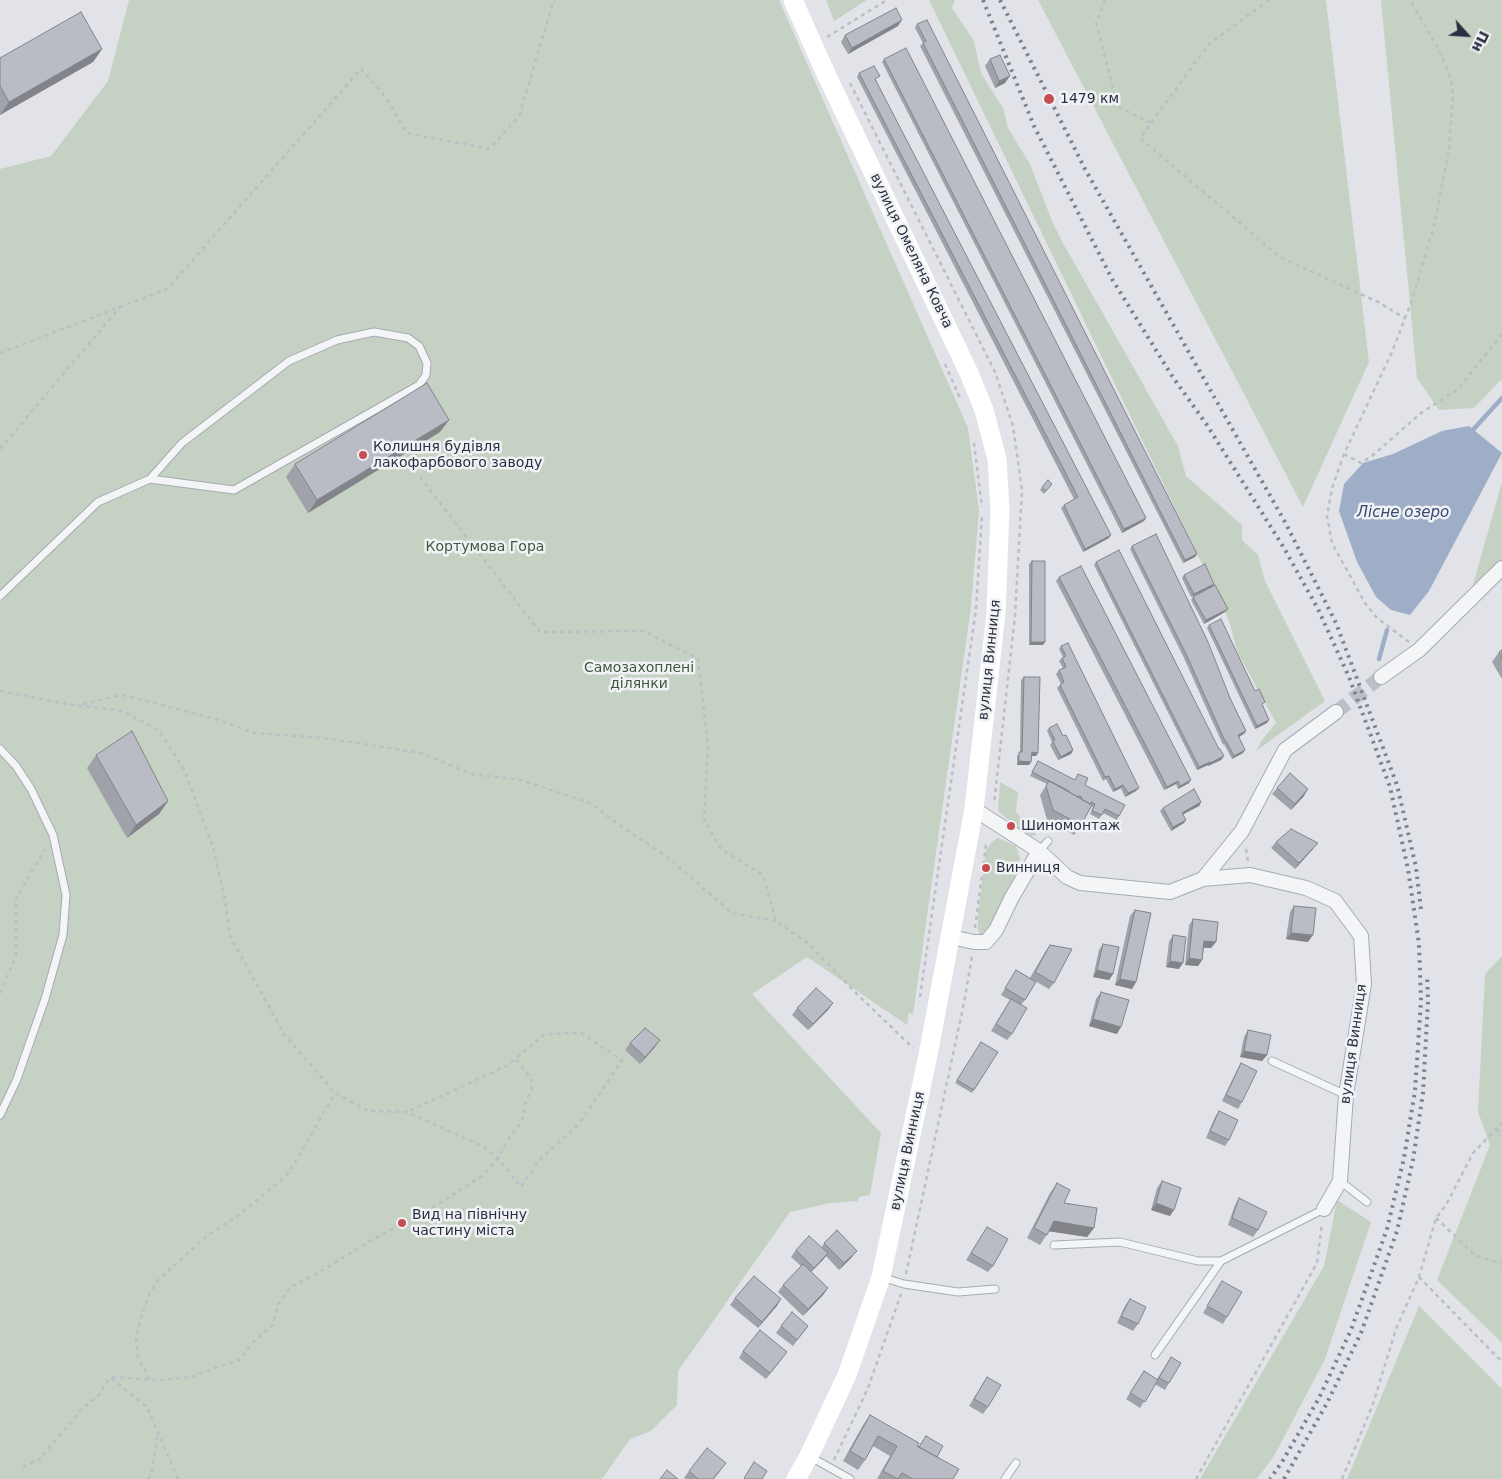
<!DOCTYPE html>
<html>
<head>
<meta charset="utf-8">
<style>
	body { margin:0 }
	#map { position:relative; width:1502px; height:1479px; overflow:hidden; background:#e1e3e9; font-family:"DejaVu Sans",sans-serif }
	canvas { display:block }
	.north { position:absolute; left:1442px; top:10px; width:50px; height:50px; -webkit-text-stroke:4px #f1f2f6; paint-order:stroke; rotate:116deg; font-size:14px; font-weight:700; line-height:20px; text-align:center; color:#2a3040 }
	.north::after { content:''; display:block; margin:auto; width:18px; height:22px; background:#2a3040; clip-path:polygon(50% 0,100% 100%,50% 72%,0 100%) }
</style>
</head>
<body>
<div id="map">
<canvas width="1502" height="1479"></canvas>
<div class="north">Пн</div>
</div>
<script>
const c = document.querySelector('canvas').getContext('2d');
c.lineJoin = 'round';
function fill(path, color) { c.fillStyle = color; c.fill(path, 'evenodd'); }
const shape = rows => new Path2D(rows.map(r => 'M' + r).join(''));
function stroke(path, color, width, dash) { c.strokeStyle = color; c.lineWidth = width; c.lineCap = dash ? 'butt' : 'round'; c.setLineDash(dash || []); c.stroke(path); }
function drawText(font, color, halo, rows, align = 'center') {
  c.font = font + ' "DejaVu Sans",sans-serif'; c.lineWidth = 5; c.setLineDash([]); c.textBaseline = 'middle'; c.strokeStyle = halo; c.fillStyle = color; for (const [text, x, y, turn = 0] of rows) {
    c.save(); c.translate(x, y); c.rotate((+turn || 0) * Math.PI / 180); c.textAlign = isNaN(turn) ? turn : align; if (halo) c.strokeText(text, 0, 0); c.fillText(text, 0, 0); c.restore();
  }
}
fill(shape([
	[129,0,779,0,968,428,979,510,971,607,913,1015,909,1012,907,1025,807,957,752,994,881,1133,870,1195,859,1197,858,1201,830,1203,790,1212,678,1371,677,1405,651,1431,630,1439,602,1479,0,1479,0,169,51,156,108,81],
	[826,0,867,0,834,21],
	[929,0,955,0,952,8,974,41,981,73,1003,108,1008,128,1030,164,1052,221,1063,243,1178,446,1186,476,1242,525,1242,540,1258,555,1265,581,1325,701,1256,751,1262,740,1276,723,1237,651,1230,624,1214,585,1199,558],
	[1038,0,1326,0,1369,362,1303,507],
	[1381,0,1502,0,1502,379,1474,408,1439,410,1417,378],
	[1502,482,1502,565,1473,585],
	[1000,782,1018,792,1016,812,1027,825,1034,830,1036,835,1032,836,1021,831,998,811],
	[998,838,1016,846,1020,858,1010,891,989,933,980,935,978,928,978,915,986,850,992,842],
	[1502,956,1502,1343,1437,1280,1490,1145,1478,1112,1485,974],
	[1337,1200,1371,1222,1325,1359,1274,1456,1257,1479,1200,1479,1324,1266],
	[1419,1306,1502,1389,1502,1479,1347,1479]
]), '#c5d2c3');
fill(shape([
	[1469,426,1502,453,1429,591,1410,615,1391,610,1376,597,1357,562,1339,511,1344,484,1363,463,1393,454,1442,431]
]), '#9eaec7');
stroke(shape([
	[1471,432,1502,398],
	[1379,659,1387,630]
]), '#9eaec7', 4.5);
stroke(shape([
	[1336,712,1381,677]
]), '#bcbfc7', 14, [14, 7]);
const service = shape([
	[0,596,98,502,150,479,182,443,289,361,337,340,374,332,408,338,419,346,427,363,426,375,419,385,234,490,150,479],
	[0,749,16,766,31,789,53,835,66,895,63,935,45,999,17,1079,0,1115],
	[1039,851,1048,841],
	[1272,1061,1346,1095],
	[1340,1181,1367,1202],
	[1054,1245,1120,1242,1198,1261,1221,1261,1324,1209],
	[881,1277,904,1284,958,1292,995,1289],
	[1155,1355,1221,1261],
	[809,1456,850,1479],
	[1005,1479,1016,1463]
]);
const minor = shape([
	[1381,677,1419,650,1502,568],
	[974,809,1039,851,1067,877,1080,883,1170,892,1203,879,1250,875,1306,888,1335,901,1361,936,1364,984,1346,1095,1340,1181,1324,1209],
	[1203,879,1242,831,1285,750,1336,712],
	[951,937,974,942,986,942,996,930,1012,897,1039,851]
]);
stroke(service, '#a6aab3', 9);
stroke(minor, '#a6aab3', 16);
stroke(shape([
	[1105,0,1096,23,1118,107,1151,123],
	[1269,0,1209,44,1140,138,1280,257,1378,302,1406,319],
	[827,37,887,0],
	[850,83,995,372,1013,426,1022,490,1015,616,994,804],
	[0,353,167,289,361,69,387,99,407,133,490,149,519,116,554,0],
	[945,364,960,398],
	[974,443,982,507],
	[0,449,120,307],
	[1344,454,1361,463,1372,456,1421,413,1458,389,1502,334],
	[420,477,540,632,644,631,698,659,708,746,704,819,721,849,763,875,776,921,809,944,855,992,913,1048],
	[1409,642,1377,618,1365,603,1332,543,1327,516,1332,488,1344,454,1392,352,1412,300,1434,226,1449,149,1453,94,1451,79,1438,48,1410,0],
	[0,691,67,704,123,711,159,731,184,769,213,847,225,900,230,936,284,1034,335,1093,368,1111,407,1112,482,1146,498,1158,521,1187,539,1160,579,1124,622,1060,581,1033,545,1034,508,1065,407,1112],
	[83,704,122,695,216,719,254,733,324,738,421,753,471,774,521,780,590,803,622,827,666,856,732,913,776,921],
	[1246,849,1248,861],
	[975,928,986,845],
	[0,993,16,956,16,899,45,849],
	[920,997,976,609,982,515],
	[1496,1130,1502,1133],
	[1436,1218,1475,1255,1502,1264],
	[906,1274,964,1003,972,956],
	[1419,1277,1502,1362],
	[150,1379,138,1358,136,1340,141,1317,148,1297,157,1281,208,1235,239,1215,285,1177,299,1156,335,1093],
	[834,1460,868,1388,901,1294],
	[23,1467,40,1459,81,1410,99,1395,110,1377],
	[148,1479,152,1472,158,1432],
	[178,1479,147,1407,110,1377,162,1380,192,1377,217,1367,239,1360,252,1343,273,1325,278,1304,292,1286,313,1276,372,1240,440,1203,482,1176,498,1158,510,1137,522,1121,526,1101,532,1089,531,1079,516,1059],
	[1196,1479,1317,1263,1322,1223],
	[1342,1479,1373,1404,1396,1329,1419,1277,1436,1218,1446,1205,1473,1153,1502,1123]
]), '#bbbec4', 2.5, [4, 4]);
stroke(service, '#f4f5f7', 7);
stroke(minor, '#f4f5f7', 14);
stroke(shape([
	[793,0,827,76,969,373,984,410,997,459,1000,510,996,613,974,809,928,1055,881,1277,847,1375,809,1456,796,1479]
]), '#fff', 19);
stroke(shape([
	[983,0,1034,126,1112,279,1172,376,1207,425,1284,548,1318,609,1349,677,1390,787,1408,869,1419,944,1421,1001,1415,1091,1404,1158,1387,1229,1351,1330,1319,1398,1282,1462,1270,1479],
	[1000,0,1085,169,1285,522,1336,623,1397,785,1416,867,1421,910],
	[1284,1479,1327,1403,1361,1333,1397,1231,1413,1160,1423,1093,1428,1001,1427,975]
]), '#7b8192', 4, [2.5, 5]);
fill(shape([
	[917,24,1197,554,1195,557,1183,563,920,46,923,43,915,28],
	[898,26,848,54,841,42,845,35],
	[102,49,93,62,0,115,0,58],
	[884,59,1144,521,1122,533,882,62],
	[990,59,1005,83,995,88,985,66],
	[859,73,877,80,876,81,1109,538,1083,552,1061,508,1064,505,1074,499,857,77],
	[440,432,308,513,286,477,295,464],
	[1048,480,1052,484,1044,494,1040,490],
	[1132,546,1230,698,1246,731,1244,734,1239,737,1243,753,1232,759,1224,744,1223,745,1184,658,1130,549],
	[1032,561,1045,642,1043,645,1029,645,1029,564],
	[1096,562,1224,756,1221,760,1208,766,1208,765,1197,770,1094,565],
	[1184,575,1214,584,1212,587,1191,597,1182,578],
	[1059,577,1189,783,1178,789,1176,784,1164,790,1056,581],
	[1193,597,1225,612,1204,624,1191,600],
	[1209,625,1255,691,1262,705,1267,723,1255,729,1207,628],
	[1061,646,1136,791,1125,797,1121,788,1113,792,1106,779,1103,781,1057,688,1061,684,1056,674,1059,670,1063,668,1059,661,1063,657,1059,649],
	[1502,650,1502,679,1492,662,1499,652],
	[1024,677,1036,756,1032,756,1029,765,1017,765,1017,756,1020,752,1021,680],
	[1049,728,1063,736,1073,750,1071,754,1058,760,1050,745,1052,742,1047,731],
	[96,755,168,801,159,814,127,838,87,768],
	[1038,761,1075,780,1078,774,1085,785,1119,816,1117,820,1103,813,1099,819,1090,814,1093,807,1091,806,1081,825,1074,835,1047,820,1040,795,1047,784,1030,776],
	[1277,788,1304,796,1291,810,1272,794],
	[1201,802,1199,806,1183,814,1184,823,1171,831,1160,811,1163,808],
	[1276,842,1313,849,1295,869,1271,848],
	[1294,906,1308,942,1286,939,1290,912],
	[1135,910,1136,982,1132,989,1115,985,1130,916],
	[1193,919,1216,942,1211,948,1204,948,1202,960,1198,966,1185,965,1189,925],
	[1173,935,1179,969,1166,967,1169,942],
	[1103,944,1113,974,1109,980,1093,977,1099,950],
	[1050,945,1054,983,1049,989,1035,981,1025,1000,1021,1005,1012,1034,1007,1040,991,1031,1010,1000,1001,995,1016,970,1030,978,1045,952],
	[1101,992,1117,1034,1089,1026,1096,999],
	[797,1008,828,1010,808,1030,792,1015],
	[1248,1030,1267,1055,1262,1061,1240,1057,1244,1037],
	[981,1042,998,1052,972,1093,955,1083],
	[630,1043,655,1047,640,1064,625,1050],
	[1241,1063,1242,1102,1238,1109,1222,1101,1237,1070],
	[1219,1111,1229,1140,1225,1146,1206,1138,1215,1117],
	[1162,1181,1170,1216,1151,1210,1157,1188],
	[1057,1183,1064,1203,1094,1228,1087,1237,1049,1231,1040,1245,1027,1238,1050,1193],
	[1239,1198,1258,1230,1253,1237,1228,1225,1235,1205],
	[987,1227,993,1266,988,1272,966,1260],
	[824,1243,852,1257,839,1270,826,1256,811,1272,828,1288,823,1295,803,1316,778,1292,783,1285,801,1266,791,1257,796,1250,822,1247],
	[1222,1281,1227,1317,1223,1324,1203,1313],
	[735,1298,781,1299,758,1328,730,1305],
	[1130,1299,1138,1324,1133,1331,1117,1323,1125,1306],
	[781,1326,808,1326,793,1346,776,1333],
	[743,1351,783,1358,766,1379,739,1358],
	[1171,1357,1169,1383,1165,1390,1155,1384,1140,1408,1126,1399,1144,1371,1157,1379],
	[987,1377,988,1407,983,1414,969,1406],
	[870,1415,919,1446,926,1436,937,1457,953,1479,877,1479,890,1456,873,1446,865,1460,858,1470,843,1461,863,1425],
	[721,1470,714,1479,686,1479,684,1478,689,1471]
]), '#9fa2a9');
fill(shape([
	[902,20,898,26,848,54,852,48],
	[102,49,93,62,0,115,9,102],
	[1010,76,1005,83,995,88,999,81],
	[449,420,440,432,308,513,317,500],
	[1146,518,1144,521,1122,533,1124,529],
	[1111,535,1109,538,1083,552,1085,549],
	[1197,554,1195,557,1183,563,1185,560],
	[1214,584,1212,587,1191,597,1194,594],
	[1228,609,1225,612,1204,624,1206,620],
	[1031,642,1045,642,1043,645,1029,645],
	[1269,720,1267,723,1255,729,1257,726],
	[1246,731,1244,734,1236,738,1238,735],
	[1073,750,1071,754,1058,760,1061,757],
	[1245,750,1243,753,1232,759,1234,756],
	[1032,752,1038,753,1036,756,1029,756],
	[1224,756,1221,760,1208,766,1210,763],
	[1019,761,1031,762,1029,765,1017,765],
	[1210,762,1208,765,1197,770,1199,767],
	[1191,780,1189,783,1178,789,1180,786],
	[1178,781,1176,784,1164,790,1167,787],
	[1123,785,1121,788,1113,792,1115,789],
	[1139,788,1136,791,1125,797,1128,793],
	[1308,789,1304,796,1291,810,1295,804],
	[168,801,159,814,127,838,136,825],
	[1201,802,1199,806,1180,816,1182,813],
	[1186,820,1184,823,1171,831,1173,827],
	[1318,843,1313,849,1295,869,1299,863],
	[1291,933,1313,935,1308,942,1286,939],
	[1204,941,1216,942,1211,948,1200,947],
	[1189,958,1202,960,1198,966,1185,965],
	[1170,961,1183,963,1179,969,1166,967],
	[1097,970,1113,974,1109,980,1093,977],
	[1120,979,1136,982,1132,989,1115,985],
	[833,1003,828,1010,808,1030,813,1024],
	[1093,1019,1121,1027,1117,1034,1089,1026],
	[660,1040,655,1047,640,1064,645,1057],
	[1244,1051,1267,1055,1262,1061,1240,1057],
	[1156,1203,1174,1210,1170,1216,1151,1210],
	[1054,1221,1094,1228,1087,1237,1047,1231],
	[857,1251,852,1257,839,1270,844,1263],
	[828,1253,823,1260,809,1274,814,1268],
	[828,1288,823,1295,803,1316,808,1309],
	[781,1299,777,1306,758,1328,762,1322]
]), '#82848a');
const building = shape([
	[896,8,902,20,852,48,845,35,896,8],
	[81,12,102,49,9,102,0,86,0,58,81,12],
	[927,20,1197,554,1185,560,923,43,926,41,917,24,927,20],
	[906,48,1146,518,1124,529,884,59,906,48],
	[1000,55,1010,76,999,81,990,59,1000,55],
	[874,66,880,76,875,79,1111,535,1085,549,1064,505,1078,497,859,73,874,66],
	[427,383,449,420,317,500,295,464,427,383],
	[1048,480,1052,484,1046,491,1042,487,1048,480],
	[1156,534,1208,642,1230,698,1246,731,1238,735,1245,750,1234,756,1226,741,1225,741,1186,654,1132,546,1156,534],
	[1119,550,1219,749,1220,749,1224,756,1210,763,1210,762,1199,767,1096,562,1119,550],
	[1032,561,1045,561,1045,642,1031,642,1032,561],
	[1205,564,1214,584,1194,594,1184,575,1205,564],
	[1081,566,1191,780,1180,786,1178,781,1167,787,1059,577,1081,566],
	[1215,585,1228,609,1206,620,1193,597,1215,585],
	[1221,619,1255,691,1259,689,1265,702,1262,704,1269,720,1257,726,1209,625,1221,619],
	[1068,643,1139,788,1128,793,1123,785,1115,789,1109,776,1105,777,1060,685,1064,682,1059,670,1066,667,1062,658,1066,656,1061,646,1068,643],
	[1502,650,1502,658,1499,652,1502,650],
	[1024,677,1040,677,1038,753,1032,752,1031,762,1019,761,1019,752,1022,752,1024,677],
	[1057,724,1063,736,1066,735,1073,750,1061,757,1053,742,1055,740,1049,728,1057,724],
	[132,731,168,801,136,825,96,755,132,731],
	[1038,761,1075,780,1078,774,1088,778,1085,785,1125,805,1119,816,1105,809,1102,815,1092,811,1095,804,1091,802,1090,804,1081,799,1082,797,1078,796,1078,797,1069,792,1069,791,1032,772,1038,761],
	[1290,773,1308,789,1295,804,1277,788,1290,773],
	[1049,781,1092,805,1081,825,1053,810,1046,786,1049,781],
	[1194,789,1201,802,1182,813,1186,820,1173,827,1163,808,1194,789],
	[1291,829,1318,843,1299,863,1276,842,1291,829],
	[1294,906,1316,908,1313,935,1291,933,1294,906],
	[1135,910,1151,913,1136,982,1120,979,1135,910],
	[1193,919,1218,922,1216,942,1204,941,1202,960,1189,958,1193,919],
	[1173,935,1186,937,1183,963,1170,961,1173,935],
	[1103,944,1119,947,1113,974,1097,970,1103,944],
	[1050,945,1072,949,1054,983,1035,972,1050,945],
	[1016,970,1036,982,1025,1000,1005,988,1016,970],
	[816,988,833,1003,813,1024,797,1008,816,988],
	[1101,992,1129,1000,1121,1027,1093,1019,1101,992],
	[1011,999,1027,1008,1012,1034,996,1024,1011,999],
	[645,1028,660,1040,645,1057,630,1043,645,1028],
	[1248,1030,1271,1035,1267,1055,1244,1051,1248,1030],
	[981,1042,998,1052,974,1090,957,1080,981,1042],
	[1241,1063,1257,1071,1242,1102,1226,1095,1241,1063],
	[1219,1111,1238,1120,1229,1140,1210,1131,1219,1111],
	[1162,1181,1181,1188,1174,1210,1156,1203,1162,1181],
	[1057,1183,1070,1190,1064,1203,1097,1208,1094,1228,1054,1221,1047,1235,1034,1228,1057,1183],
	[1239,1198,1267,1212,1258,1230,1232,1218,1239,1198],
	[987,1227,1008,1239,993,1266,971,1253,987,1227],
	[837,1230,857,1251,844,1263,824,1243,837,1230],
	[809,1236,828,1253,814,1268,796,1250,809,1236],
	[803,1264,828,1288,808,1309,783,1285,803,1264],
	[754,1276,781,1299,762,1322,735,1298,754,1276],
	[1222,1281,1242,1292,1227,1317,1207,1306,1222,1281],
	[1130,1299,1146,1307,1138,1324,1121,1316,1130,1299],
	[792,1312,808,1326,797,1340,781,1326,792,1312],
	[760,1330,787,1352,770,1373,743,1351,760,1330],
	[1171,1357,1181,1363,1169,1383,1159,1378,1171,1357],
	[1144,1371,1158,1380,1145,1402,1130,1393,1144,1371],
	[987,1377,1001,1385,988,1407,974,1399,987,1377],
	[870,1415,919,1443,917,1446,959,1469,953,1479,913,1479,902,1473,898,1479,883,1471,897,1446,878,1436,865,1460,850,1451,870,1415],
	[926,1436,943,1446,937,1457,919,1447,926,1436],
	[707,1448,726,1463,713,1479,698,1479,689,1471,707,1448],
	[754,1462,767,1471,762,1479,745,1479,744,1478,754,1462],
	[667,1470,678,1479,660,1479,667,1470]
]);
fill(building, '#b9bcc5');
stroke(building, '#82848a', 1);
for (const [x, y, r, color] of [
	[1049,99,6,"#c64e53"],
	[363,455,5,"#c64e53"],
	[1011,826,5,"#c64e53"],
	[986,868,5,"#c64e53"],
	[402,1223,5,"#c64e53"]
]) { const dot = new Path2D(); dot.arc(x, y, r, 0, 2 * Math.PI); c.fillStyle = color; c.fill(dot); stroke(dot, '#f1f2f6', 2); }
drawText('14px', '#2a3040', '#f1f2f6', [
	["1479 км",1060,99],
	["Колишня будівля",373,447],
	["лакофарбового заводу",373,463],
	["Шиномонтаж",1021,826],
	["Винниця",996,868],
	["Вид на північну",412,1215],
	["частину міста",412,1231]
], 'left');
drawText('14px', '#2a3040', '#f1f2f6', [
	["вулиця Омеляна Ковча",911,251,64],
	["вулиця Винниця",990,660,-84],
	["вулиця Винниця",1354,1044,-82],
	["вулиця Винниця",908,1151,-78]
]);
drawText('14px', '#3b5a38', '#f1f2f6', [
	["Кортумова Гора",485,547],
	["Самозахоплені",639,668],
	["ділянки",639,684]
]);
drawText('italic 15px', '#374b71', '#f1f2f6', [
	["Лісне озеро",1403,513]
]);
</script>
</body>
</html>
